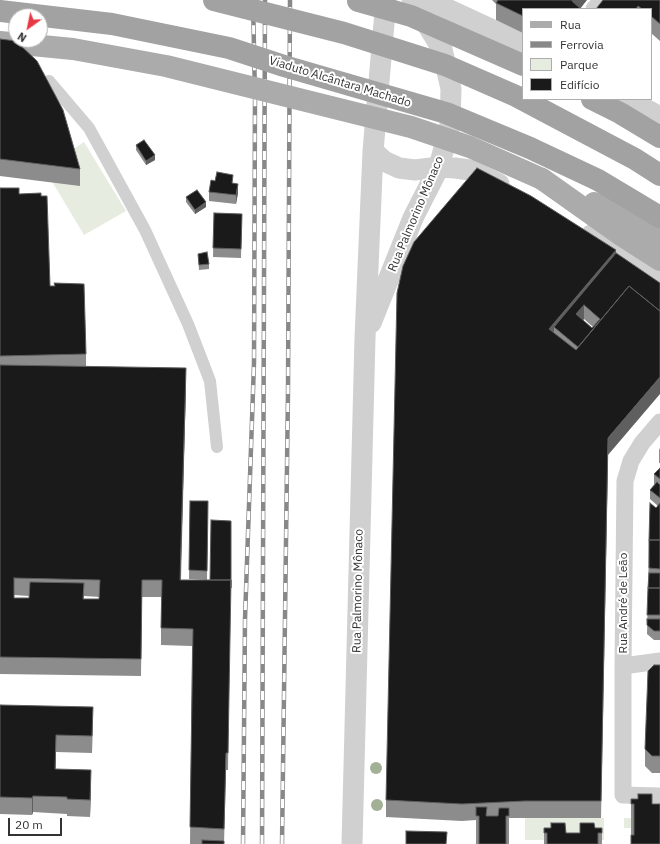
<!DOCTYPE html>
<html>
<head>
<meta charset="utf-8">
<style>
	body { margin:0 }
	#map { position:relative; width:660px; height:844px; overflow:hidden; background:#fff; font-family:"IBM Plex Sans",sans-serif }
	canvas { display:block }
	.legend { position:absolute; left:522px; top:8px; width:130px; height:92px; box-sizing:border-box; background:#fff; border:1px solid #adadad; margin:0; padding:5px 7px; list-style:none; font-size:12px; color:#333 }
	.legend li { display:flex; align-items:center; gap:8px; height:20px }
	.legend b { width:20px; border:1px solid #adadad }
	.north { position:absolute; left:8px; top:8px; width:40px; height:40px; box-sizing:border-box; background:#fff; border:1px solid #adadad; border-radius:50%; rotate:213deg; font-size:11px; font-weight:700; line-height:16px; text-align:center; color:#333 }
	.north::after { content:''; display:block; margin:auto; width:14px; height:18px; background:#e63946; clip-path:polygon(50% 0,100% 100%,50% 72%,0 100%) }
	.scale { position:absolute; left:8px; top:818px; width:54px; height:18px; box-sizing:border-box; border:2px solid #333; border-top:0; padding-left:5px; font-size:12px; line-height:14px; white-space:nowrap; color:#333; -webkit-text-stroke:3px #fff; paint-order:stroke }
</style>
</head>
<body>
<div id="map">
<canvas width="660" height="844"></canvas>
<ul class="legend">
<li><b style="height:5px;background:#ababab"></b>Rua</li>
<li><b style="height:5px;background:#888"></b>Ferrovia</li>
<li><b style="height:11px;background:#e6ecdf"></b>Parque</li>
<li><b style="height:11px;background:#1a1a1a"></b>Edifício</li>
</ul>
<div class="north">N</div>
<div class="scale">20 m</div>
</div>
<script>
const c = document.querySelector('canvas').getContext('2d');
c.lineJoin = 'round';
function fill(path, color) { c.fillStyle = color; c.fill(path, 'evenodd'); }
const shape = rows => new Path2D(rows.map(r => 'M' + r).join(''));
function stroke(path, color, width, dash) { c.strokeStyle = color; c.lineWidth = width; c.lineCap = dash ? 'butt' : 'round'; c.setLineDash(dash || []); c.stroke(path); }
function drawText(font, color, halo, rows, align = 'center') {
  c.font = font + ' "IBM Plex Sans",sans-serif'; c.lineWidth = 4; c.setLineDash([]); c.textBaseline = 'middle'; c.strokeStyle = halo; c.fillStyle = color; for (const [text, x, y, turn = 0] of rows) {
    c.save(); c.translate(x, y); c.rotate((+turn || 0) * Math.PI / 180); c.textAlign = isNaN(turn) ? turn : align; if (halo) c.strokeText(text, 0, 0); c.fillText(text, 0, 0); c.restore();
  }
}
fill(shape([
	[84,142,126,211,84,235,44,168],
	[525,818,604,818,604,840,525,840],
	[624,818,660,819,660,828,624,828]
]), '#e6ecdf');
stroke(shape([
	[49,81,89,128,145,230,188,324,210,381,217,447]
]), '#d0d0d0', 12);
stroke(shape([
	[594,9,602,0],
	[660,422,642,443,631,461,625,481,623,666,623,795,660,796],
	[623,666,660,661]
]), '#d0d0d0', 17);
stroke(shape([
	[428,0,523,44],
	[627,99,660,117],
	[373,151,384,161,399,168,415,170,439,167,455,168,470,170,499,184],
	[591,235,619,252,660,282],
	[371,323,413,218,439,167,450,125,451,89,442,49,412,0],
	[352,844,365,338,373,151,386,0]
]), '#d0d0d0', 21);
stroke(shape([
	[542,179,621,235,660,260],
	[594,203,609,209,660,238]
]), '#ababab', 22);
stroke(shape([
	[592,99,620,113,660,137]
]), '#a2a2a2', 22);
const rail = shape([
	[243,844,245,619,254,363,255,97,253,0],
	[262,844,265,0],
	[282,844,288,391,290,0]
]);
stroke(rail, '#888', 4.5);
stroke(rail, '#fff', 3, [9]);
stroke(shape([
	[0,42,73,49,166,66,411,127,470,147,542,179]
]), '#ababab', 22);
stroke(shape([
	[214,0,344,33,445,65,516,96,635,159,660,175],
	[358,1,411,16,523,65],
	[0,11,112,24,229,48,284,66,446,113,530,148,598,180,660,217]
]), '#a2a2a2', 22);
c.fillStyle = '#a2b095';
for (const [x, y] of [
	[376,768],
	[377,805]
]) { c.beginPath(); c.arc(x, y, 6, 0, 2 * Math.PI); c.fill(); }
fill(shape([
	[492,0,587,0,523,9,523,33,496,20,496,4],
	[660,0,660,41,651,33,651,9,596,9],
	[0,39,80,169,80,186,0,176],
	[136,145,155,160,146,165,136,150],
	[233,183,238,193,236,204,209,201,209,192],
	[0,188,19,194,50,286,86,354,86,366,186,385,181,580,210,580,231,521,228,770,226,770,224,844,190,844,192,646,161,645,161,597,142,597,141,676,0,674],
	[14,595,29,596,29,598,14,598],
	[84,596,100,597,99,599,84,599],
	[186,197,206,207,195,214,186,202],
	[214,213,242,214,241,258,213,257],
	[414,242,616,250,608,455,601,818,509,818,509,844,476,844,476,820,462,821,386,817,386,800],
	[584,319,593,327,592,328,583,320],
	[198,254,209,264,209,269,199,270],
	[660,448,660,463,659,463,659,450],
	[660,468,660,640,654,640,647,634,650,503,656,508,658,506,650,499,650,490,655,484,654,484,654,474],
	[190,501,208,501,207,580,189,579],
	[660,665,660,773,652,773,645,766,645,749],
	[0,705,93,724,92,753,56,752,56,769,91,787,90,817,67,816,67,814,33,812,32,815,0,814],
	[652,794,631,844,631,799,638,799],
	[544,828,566,833,580,833,595,828,602,828,602,844,544,844]
]), '#8c8c8c');
fill(shape([
	[573,0,587,0,580,9,572,1],
	[155,155,155,160,146,165,146,161],
	[238,184,238,193,236,204,236,195],
	[206,202,206,207,195,214,195,210],
	[616,250,616,266,554,327,554,340,549,329],
	[584,305,584,319,576,328,576,314],
	[186,368,186,385,180,597,180,580],
	[660,377,660,394,608,455,601,818,608,438],
	[91,770,91,787,90,817,90,800],
	[33,796,33,812,32,815,32,798]
]), '#5f5f5f');
const building = shape([
	[498,0,573,0,572,1,581,9,523,9,523,16,496,3,498,0],
	[603,0,660,0,660,24,651,16,651,9,642,9,638,6,636,9,596,9,603,0],
	[0,39,16,41,37,61,53,91,63,110,80,169,0,159,0,39],
	[144,140,155,155,146,161,136,145,144,140],
	[477,168,531,196,616,250,549,329,576,350,629,286,660,311,660,377,608,438,601,801,525,801,462,804,386,800,397,293,403,266,414,242,477,168],
	[217,172,233,175,232,183,238,184,236,195,209,192,211,180,215,181,217,172],
	[0,188,19,188,19,194,41,193,41,196,47,196,50,286,55,286,54,283,84,284,86,354,0,356,0,188],
	[197,190,206,202,195,210,186,197,197,190],
	[214,213,242,214,241,249,213,248,214,213],
	[207,252,209,264,199,265,198,254,207,252],
	[616,253,660,283,660,311,629,286,578,347,554,327,616,253],
	[584,305,600,319,592,328,576,314,584,305],
	[0,365,186,368,180,580,231,580,228,753,226,753,224,829,190,827,193,629,161,628,162,580,142,580,141,659,0,657,0,365],
	[14,578,100,580,99,599,83,599,84,583,30,582,29,598,14,598,14,578],
	[660,468,660,479,654,474,660,468],
	[657,482,660,485,660,498,650,490,657,482],
	[190,501,208,501,207,571,189,570,190,501],
	[650,503,656,508,660,503,660,540,649,540,650,503],
	[211,520,231,521,231,588,231,580,210,580,211,520],
	[649,540,660,540,660,569,649,568,649,540],
	[649,573,660,573,660,588,648,588,649,573],
	[648,588,660,588,660,615,647,615,648,588],
	[647,619,660,619,660,631,654,631,647,625,647,619],
	[654,665,660,665,660,756,652,756,645,749,648,671,654,665],
	[0,705,93,707,92,736,56,735,55,769,91,770,90,800,67,799,67,797,33,796,32,798,0,797,0,705],
	[638,794,652,794,652,804,660,804,660,844,631,844,631,835,634,835,634,804,631,804,631,799,638,799,638,794],
	[476,807,487,807,486,816,498,816,499,808,509,808,509,816,506,816,506,844,479,844,479,816,476,816,476,807],
	[551,823,565,823,566,833,580,833,580,823,594,823,595,828,602,828,602,833,598,833,598,844,547,844,547,833,544,833,544,828,551,828,551,823],
	[406,831,447,832,446,844,406,844,406,831],
	[202,840,224,841,224,844,202,844,202,840]
]);
fill(building, '#1a1a1a');
stroke(building, '#5f5f5f', 1);
drawText('12px', '#333', '#fff', [
	["Viaduto Alcântara Machado",340,82,17],
	["Rua Palmorino Mônaco",416,214,-67],
	["Rua Palmorino Mônaco",358,591,-89],
	["Rua André de Leão",624,603,-90]
]);
</script>
</body>
</html>
